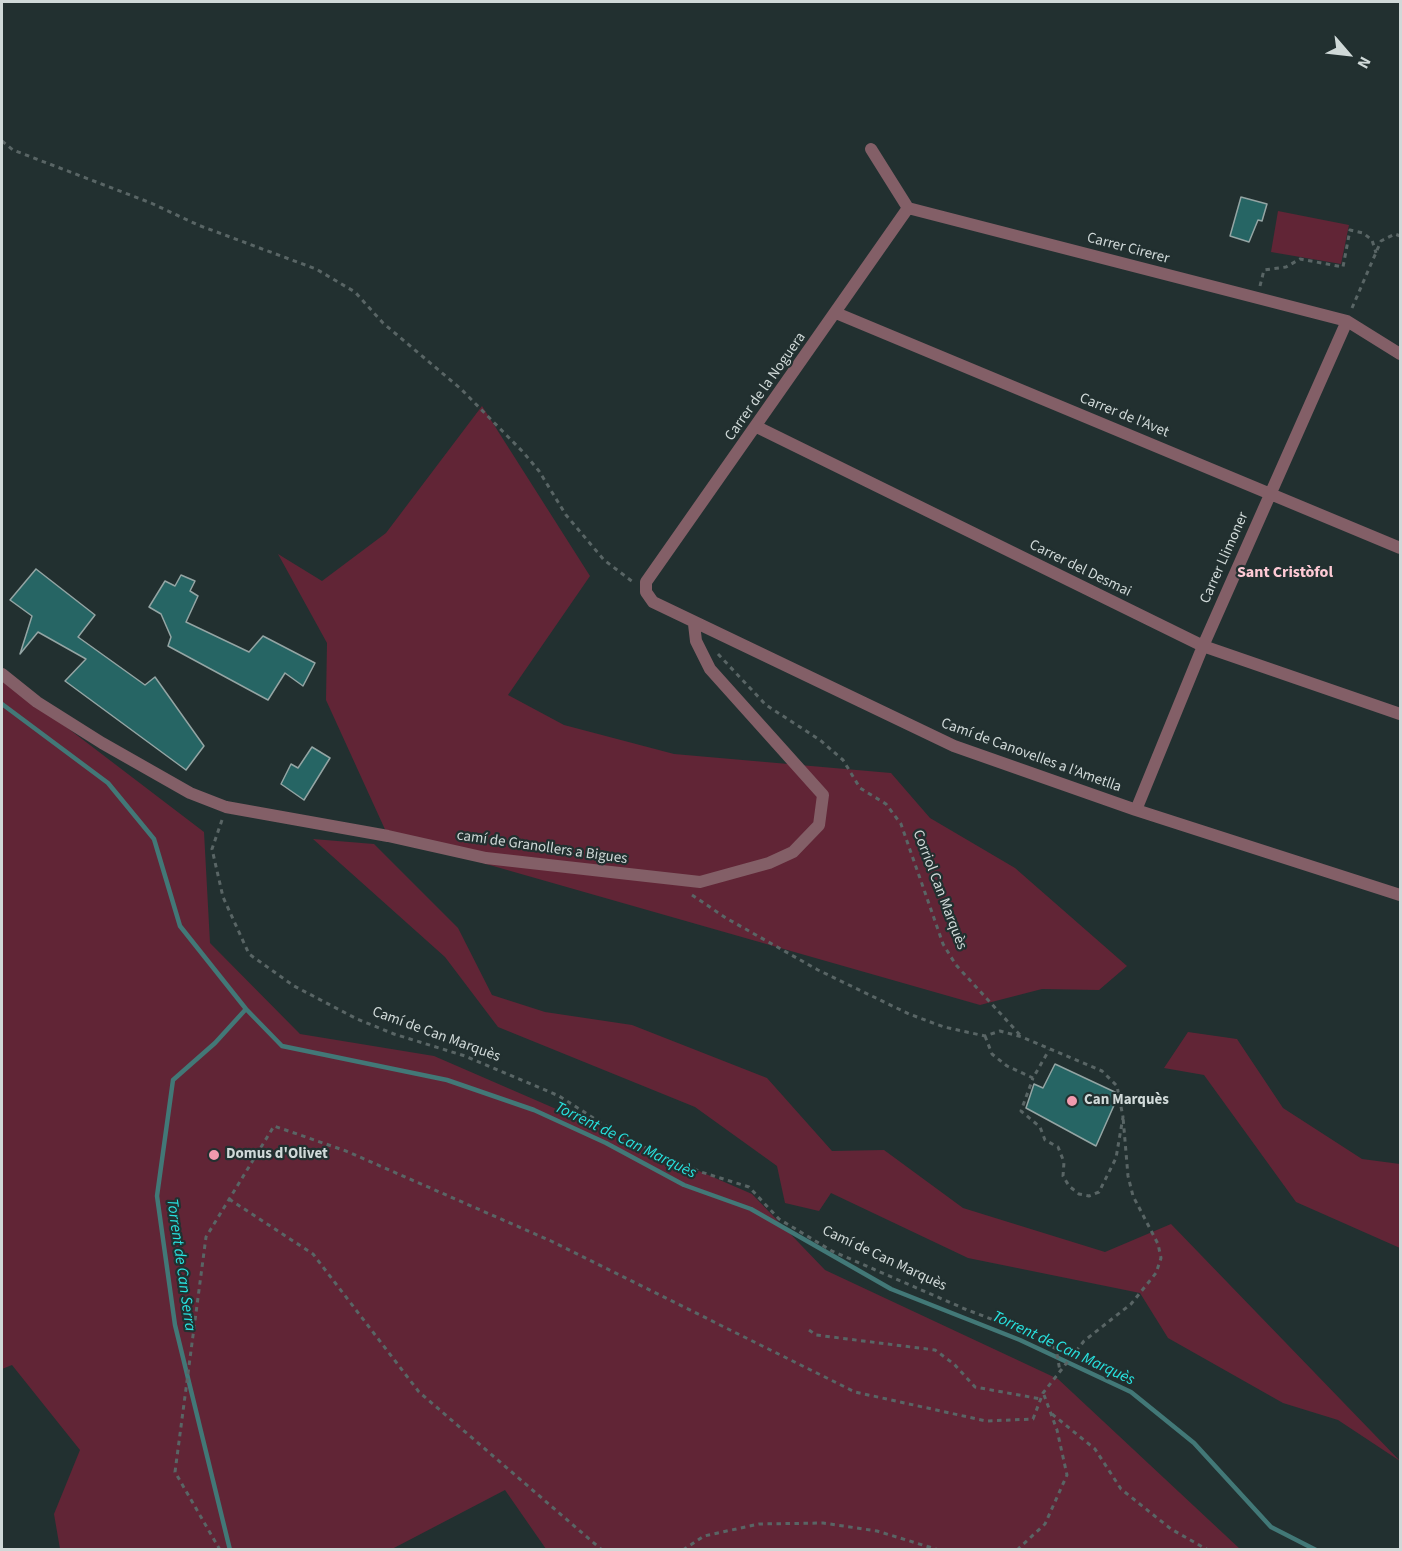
<!DOCTYPE html>
<html>
<head>
<meta charset="utf-8">
<style>
	body { margin:0 }
	#map { position:relative; width:1402px; height:1551px; overflow:hidden; background:#223030; font-family:"Source Sans 3",sans-serif }
	canvas { display:block }
	.frame { position:absolute; inset:0; border:3px solid #d0d9d8; pointer-events:none }
	.north { position:absolute; left:1318px; top:24px; width:60px; height:60px; -webkit-text-stroke:4px #223030; paint-order:stroke; rotate:118deg; font-size:16px; font-weight:700; line-height:24px; text-align:center; color:#d0d9d8 }
	.north::after { content:''; display:block; margin:auto; width:21px; height:27px; background:#d0d9d8; clip-path:polygon(50% 0,100% 100%,50% 72%,0 100%) }
</style>
</head>
<body>
<div id="map">
<canvas width="1402" height="1551"></canvas>
<div class="frame"></div>
<div class="north">N</div>
</div>
<script>
const c = document.querySelector('canvas').getContext('2d');
c.lineJoin = 'round';
function fill(path, color) { c.fillStyle = color; c.fill(path, 'evenodd'); }
const shape = rows => new Path2D(rows.map(r => 'M' + r).join(''));
function stroke(path, color, width, dash) { c.strokeStyle = color; c.lineWidth = width; c.lineCap = dash ? 'butt' : 'round'; c.setLineDash(dash || []); c.stroke(path); }
function drawText(font, color, halo, rows, align = 'center') {
  c.font = font + ' "Source Sans 3",sans-serif'; c.lineWidth = 4.5; c.setLineDash([]); c.textBaseline = 'middle'; c.strokeStyle = halo; c.fillStyle = color; for (const [text, x, y, turn = 0] of rows) {
    c.save(); c.translate(x, y); c.rotate((+turn || 0) * Math.PI / 180); c.textAlign = isNaN(turn) ? turn : align; if (halo) c.strokeText(text, 0, 0); c.fillText(text, 0, 0); c.restore();
  }
}
fill(shape([
	[1278,211,1349,225,1341,264,1271,252],
	[482,406,590,576,508,695,564,725,674,754,891,773,930,818,1015,868,1127,966,1099,990,1042,989,980,1005,388,836,326,700,327,643,278,554,322,581,386,533],
	[2,678,204,832,210,943,300,1034,434,1056,752,1194,825,1270,1058,1379,1240,1549,546,1549,505,1490,392,1549,60,1549,54,1514,80,1450,12,1365,2,1369],
	[313,839,374,844,458,928,492,995,545,1012,632,1025,767,1078,832,1151,884,1150,963,1208,1105,1252,1171,1224,1400,1461,1338,1420,1283,1403,1168,1338,1140,1293,968,1258,831,1193,819,1211,785,1203,777,1166,695,1107,498,1027,445,957],
	[1188,1032,1237,1039,1283,1108,1362,1159,1400,1164,1400,1248,1296,1202,1204,1075,1164,1068]
]), '#612536');
stroke(shape([
	[2,704,108,783,154,839,180,926,246,1009,282,1046,447,1080,534,1110,606,1143,684,1185,751,1209,891,1289,1020,1340,1131,1392,1194,1443,1271,1527,1316,1550],
	[230,1550,175,1325,157,1196,173,1080,215,1043,246,1009]
]), '#427877', 4.5);
const building = shape([
	[1241,197,1267,204,1262,221,1258,220,1249,242,1230,236,1241,197],
	[36,569,95,615,78,637,145,685,155,677,204,746,186,770,65,681,86,659,38,632,20,654,32,616,10,600,36,569],
	[181,575,195,581,190,591,198,596,186,622,249,652,263,636,315,663,303,686,285,673,268,700,168,646,171,637,161,614,149,607,165,581,175,586,181,575],
	[312,747,330,758,304,800,281,784,291,764,298,768,312,747],
	[1055,1064,1119,1094,1096,1146,1026,1108,1034,1084,1043,1088,1055,1064]
]);
fill(building, '#266564');
stroke(building, '#94a5a4', 1.5);
stroke(shape([
	[2,141,13,150,151,203,198,225,316,269,355,292,383,323,461,389,523,452,539,471,566,515,604,560,633,582],
	[1260,286,1264,270,1286,267,1300,259,1343,267,1350,230,1363,233,1372,240,1376,253],
	[1352,308,1381,241,1395,234,1400,236],
	[718,654,766,705,820,740,843,760,860,788,886,804,901,824,943,944,956,965,1021,1036],
	[222,820,212,849,223,897,249,954,294,986,357,1019,394,1034,465,1056,559,1096,628,1140,701,1172,749,1187,779,1219,832,1251,965,1309,1033,1335,1056,1349,1060,1371],
	[692,895,726,918,818,970,909,1014,944,1027,985,1036,1000,1031,1022,1037,1102,1071,1117,1086,1123,1117,1116,1158,1099,1192,1089,1196,1079,1194,1069,1186,1063,1176,1064,1162,1058,1147,1045,1140,1040,1127,1021,1111,1033,1078],
	[985,1036,992,1054,1007,1066,1033,1078,1049,1050],
	[229,1199,313,1254,419,1392,602,1550],
	[809,1330,816,1335,935,1350,954,1364,975,1387,1041,1399],
	[1052,1414,1095,1449,1121,1489,1171,1529,1208,1550],
	[220,1550,175,1472,206,1237,274,1126,346,1151,551,1241,855,1392,986,1421,1033,1419,1043,1393,1084,1341,1131,1304,1156,1273,1161,1258,1158,1244,1133,1196,1128,1176,1123,1117],
	[683,1550,704,1536,759,1524,823,1523,877,1531,939,1550],
	[1017,1550,1045,1524,1067,1475,1057,1430,1044,1395]
]), '#596565', 3, [4.5, 4.5]);
stroke(shape([
	[871,149,908,208,1347,321,1400,354],
	[908,208,646,582,646,592,653,602,954,746,1136,810,1400,895],
	[836,313,1400,548],
	[757,427,1203,646,1400,714],
	[2,674,37,702,102,743,190,793,226,807,388,836,486,858,700,882,769,863,793,852,819,825,823,795,710,669,696,641,694,624],
	[1136,810,1203,646,1347,321]
]), '#835f67', 12);
for (const [x, y, r, color] of [
	[1072,1101,6,"#f29aae"],
	[214,1155,6,"#f29aae"]
]) { const dot = new Path2D(); dot.arc(x, y, r, 0, 2 * Math.PI); c.fillStyle = color; c.fill(dot); stroke(dot, '#223030', 2); }
drawText('15px', '#d0d9d8', '#223030', [
	["Carrer Cirerer",1128,249,15],
	["Carrer de la Noguera",766,387,-55],
	["Carrer de l'Avet",1124,416,22],
	["Carrer Llimoner",1225,558,-66],
	["Carrer del Desmai",1080,569,26],
	["Camí de Canovelles a l'Ametlla",1031,756,20],
	["camí de Granollers a Bigues",542,848,8],
	["Corriol Can Marquès",939,890,69],
	["Camí de Can Marquès",436,1035,20],
	["Camí de Can Marquès",884,1259,25]
]);
drawText('bold 15px', '#d0d9d8', '#223030', [
	["Can Marquès",1084,1101],
	["Domus d'Olivet",226,1155]
], 'left');
drawText('bold 16px', '#fecad5', '#223030', [
	["Sant Cristòfol",1285,573]
]);
drawText('italic 16px', '#28e3e0', '#223030', [
	["Torrent de Can Marquès",625,1141,26],
	["Torrent de Can Serra",180,1265,82],
	["Torrent de Can Marquès",1063,1349,25]
]);
</script>
</body>
</html>
